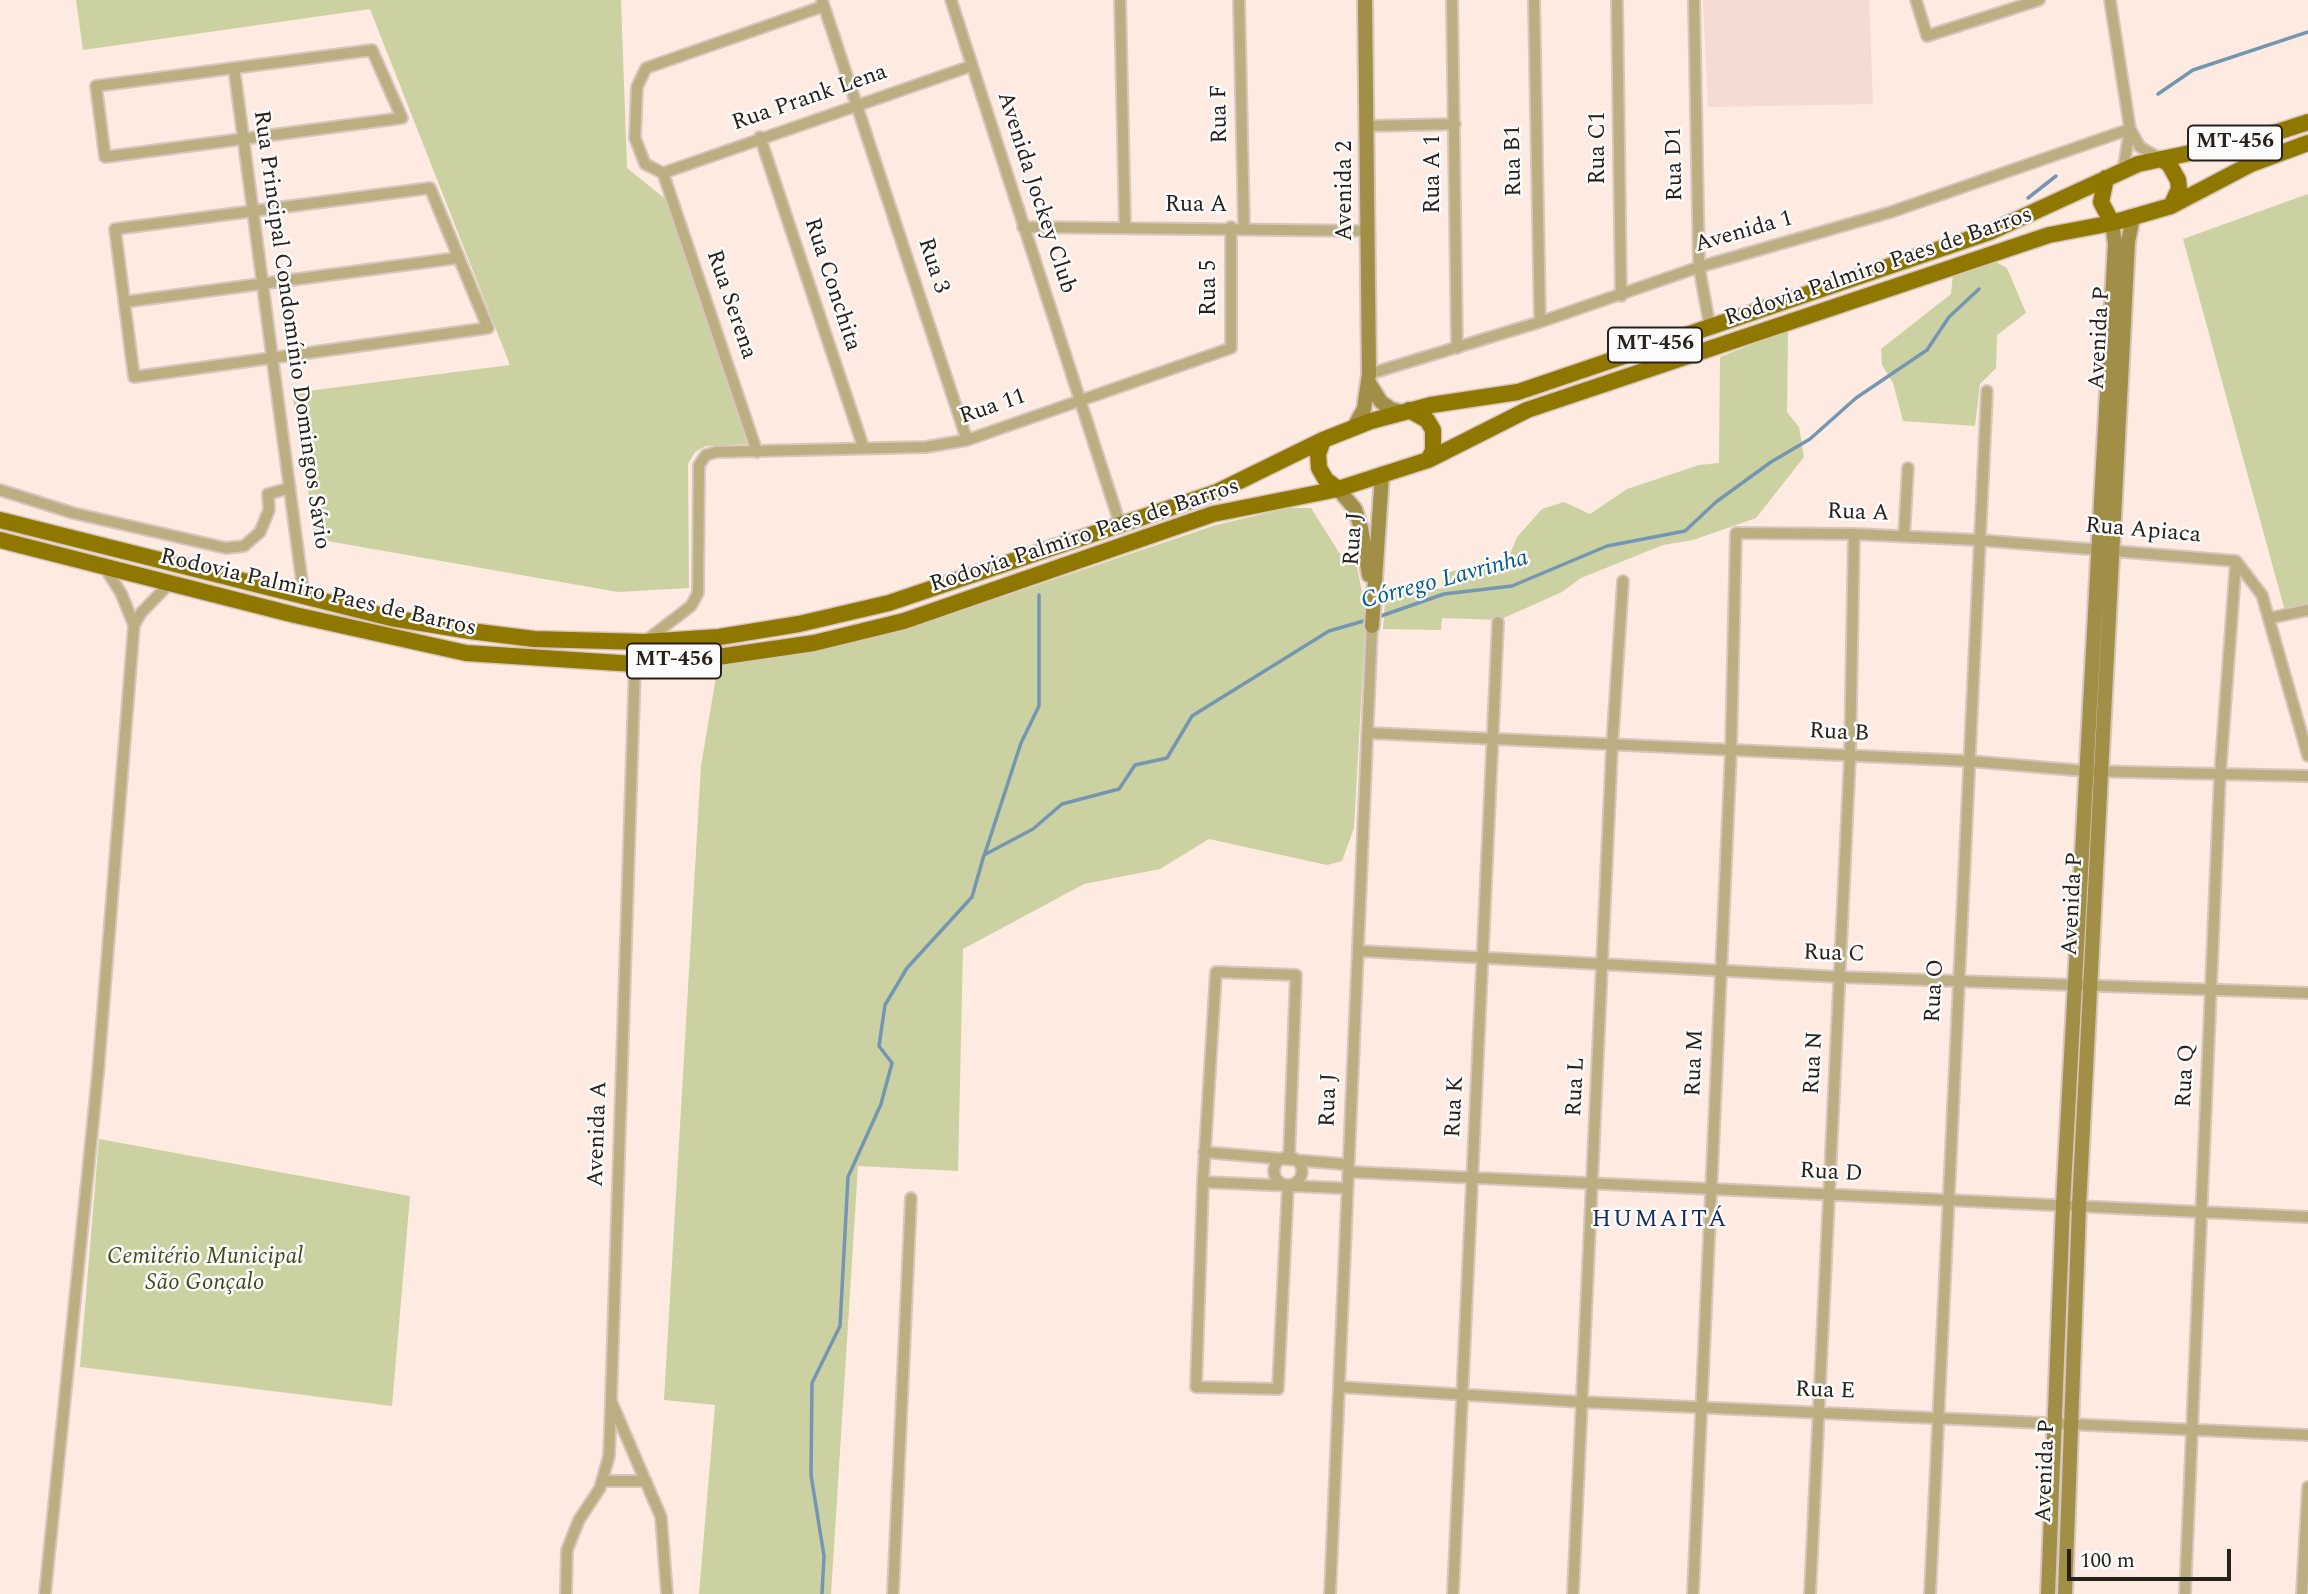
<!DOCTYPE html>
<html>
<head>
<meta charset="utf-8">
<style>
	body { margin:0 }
	#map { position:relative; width:2308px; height:1594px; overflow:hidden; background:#fdeae1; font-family:Spectral,serif }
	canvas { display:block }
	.scale { position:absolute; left:2067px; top:1549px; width:164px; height:32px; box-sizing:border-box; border:4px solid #28201b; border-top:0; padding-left:9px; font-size:21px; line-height:24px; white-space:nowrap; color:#28201b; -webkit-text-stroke:5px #fcfcfc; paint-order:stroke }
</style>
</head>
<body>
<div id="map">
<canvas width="2308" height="1594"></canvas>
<div class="scale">100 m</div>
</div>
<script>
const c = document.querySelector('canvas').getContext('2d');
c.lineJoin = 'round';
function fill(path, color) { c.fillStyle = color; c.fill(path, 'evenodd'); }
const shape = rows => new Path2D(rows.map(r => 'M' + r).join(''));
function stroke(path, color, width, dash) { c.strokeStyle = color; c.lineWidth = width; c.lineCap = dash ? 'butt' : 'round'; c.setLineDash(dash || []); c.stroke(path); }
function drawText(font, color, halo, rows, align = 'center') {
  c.font = font + ' Spectral,serif'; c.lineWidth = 5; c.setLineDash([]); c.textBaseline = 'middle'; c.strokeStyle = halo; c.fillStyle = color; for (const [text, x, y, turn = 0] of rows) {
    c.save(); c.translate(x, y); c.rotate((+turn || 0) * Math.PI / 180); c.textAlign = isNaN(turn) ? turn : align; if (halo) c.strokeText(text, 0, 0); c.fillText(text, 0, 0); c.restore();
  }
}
fill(shape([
	[1703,0,1869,0,1873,104,1708,107]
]), '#f4dbd3');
fill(shape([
	[76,0,621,0,627,168,669,202,747,444,706,446,695,452,688,464,689,588,618,592,316,539,292,393,510,365,370,9,83,50],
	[2308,194,2308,606,2285,611,2183,239],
	[1992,260,2007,268,2026,313,1997,335,1996,368,1980,384,1975,426,1903,421,1893,383,1882,365,1881,349,1951,294,1953,274],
	[1788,330,1787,412,1799,427,1804,457,1756,518,1693,540,1663,545,1581,578,1562,592,1499,620,1442,618,1441,630,1383,629,1386,587,1441,589,1444,573,1508,559,1517,537,1542,509,1564,502,1590,514,1627,489,1699,465,1719,463,1720,357],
	[1288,508,1311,508,1340,554,1355,557,1366,613,1354,828,1342,861,1327,865,1209,839,1160,869,1084,884,963,949,958,1171,858,1166,831,1594,699,1594,715,1405,664,1400,701,766,718,665,895,633,1216,525],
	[99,1139,410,1196,392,1406,80,1367]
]), '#ccd1a2');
stroke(shape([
	[2158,94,2193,70,2308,32],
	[2028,198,2056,176],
	[1378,617,1444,594,1512,586,1607,546,1685,531,1716,502,1771,462,1810,439,1856,398,1927,350,1949,317,1979,289],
	[985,853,1021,743,1039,706,1039,595],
	[822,1594,824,1556,811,1475,812,1383,840,1326,848,1177,881,1104,892,1063,879,1046,885,1005,907,968,972,897,984,855,1033,829,1062,804,1119,789,1135,765,1167,758,1192,716,1329,631,1367,620]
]), '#7596b2', 3.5);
const street = shape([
	[822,0,967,440],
	[951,0,1120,524],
	[1120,0,1125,227],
	[1239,0,1244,228],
	[1452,0,1457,348],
	[1534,0,1540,322],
	[1617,0,1621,296],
	[1694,0,1699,267,1710,327],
	[1916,0,1927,36,2039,0],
	[2110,0,2130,129,2123,171],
	[372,50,402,118,105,157,96,86,372,50],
	[234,68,304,597],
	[1368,126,1455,124],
	[2130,129,2140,147,2161,159],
	[760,137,863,446],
	[663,173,971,66],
	[663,173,645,164,635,138,637,87,646,68,824,6],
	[663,173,757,452],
	[430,188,488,328,134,377,115,229,430,188],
	[1023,227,1368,231],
	[124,302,457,258],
	[1369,374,1540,322,1699,267,1891,212,2130,129],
	[0,490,73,513,226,548,244,546,260,532,269,510,268,494,290,488],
	[1904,536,1908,468],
	[2270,618,2308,610],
	[134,625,141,613,170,583],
	[644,642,691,606,698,593,699,465,706,455,716,452,926,447,967,440,1231,348,1231,227],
	[635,664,611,1401,661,1517,667,1594],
	[1369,733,1969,761,2085,771,2308,776],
	[1360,951,1840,977,2308,993],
	[1204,1152,1341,1164],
	'1274 1171a14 14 0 1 1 28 0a14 14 0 1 1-28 0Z',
	[1351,1172,2308,1217],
	[1203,1182,1340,1188],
	[1288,1185,1278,1389,1196,1387,1203,1182,1216,972,1296,975,1289,1158],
	[1340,1387,1582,1402,2308,1435],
	[602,1481,646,1481],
	[45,1594,98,1073,134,625,121,593,105,568],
	[566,1594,567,1550,579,1520,600,1488,609,1456,611,1404],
	[893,1594,911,1198],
	[1330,1594,1372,626],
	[1453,1594,1498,622],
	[1573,1594,1612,747,1623,581],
	[1693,1594,1731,750,1736,533,1854,534,1978,540,2236,561,2262,595,2308,756],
	[1810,1594,1850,756,1854,534],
	[1930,1594,1987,391],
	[2185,1594,2220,775,2236,561],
	[2302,1594,2308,1487]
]);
const secondary = shape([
	[1369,383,1381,402,1391,409,1402,412],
	[1354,427,1364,409,1369,374,1365,0],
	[1338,489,1355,509,1361,528,1369,575],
	[1372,626,1382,474],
	[2048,1594,2063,1205,2115,244,2112,223],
	[2065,1594,2079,1206,2128,242,2133,217]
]);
const primary = shape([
	[2161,159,2169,164,2178,180,2179,189,2171,206],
	[2106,178,2101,202,2112,223],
	[1409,410,1427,420,1433,430,1433,451,1428,460],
	[1323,440,1318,454,1319,468,1326,480,1338,489],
	[0,520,391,618,470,631,534,639,644,642,719,637,799,624,889,603,1217,492,1323,440,1371,421,1431,405,1518,392,1990,232,2138,164,2256,139,2308,122],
	[0,540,295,615,466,653,635,664,718,657,814,643,904,621,1213,514,1338,489,1428,460,1527,410,2049,235,2112,223,2171,206,2251,164,2308,143]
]);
stroke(street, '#d7c6bd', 14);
stroke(secondary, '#d7c6bd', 18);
stroke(primary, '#d7c6bd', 19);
stroke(street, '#bbaf81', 10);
stroke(secondary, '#a28f47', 14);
stroke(primary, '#907700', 16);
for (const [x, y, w] of [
	[2235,143,94],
	[1655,345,94],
	[674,661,94]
]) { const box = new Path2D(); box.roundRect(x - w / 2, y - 17.5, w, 35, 5); c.fillStyle = '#fcfcfc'; c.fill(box); stroke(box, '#28201b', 2); }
drawText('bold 21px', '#28201b', null, [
	["MT-456",2235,143],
	["MT-456",1655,345],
	["MT-456",674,661]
]);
drawText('23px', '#28201b', '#fcfcfc', [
	["Rua Prank Lena",810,99,-19],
	["Rua F",1221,114,-91],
	["Rua C1",1599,148,-90],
	["Rua B1",1515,161,-91],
	["Rua D1",1676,164,-91],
	["Rua A 1",1434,174,-90],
	["Avenida 2",1346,191,-90],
	["Avenida Jockey Club",1035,193,72],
	["Rua A",1196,206],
	["Avenida 1",1744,233,-16],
	["Rua 3",932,266,72],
	["Rodovia Palmiro Paes de Barros",1879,268,-19],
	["Rua Conchita",831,285,72],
	["Rua 5",1210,288,-90],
	["Rua Serena",730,305,71],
	["Rua Principal Condomínio Domingos Sávio",290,330,82],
	["Avenida P",2101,338,-87],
	["Rua 11",993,408,-19],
	["Rua A",1858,514,2],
	["Rua Apiaca",2143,532,5],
	["Rodovia Palmiro Paes de Barros",1085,537,-18],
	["Rua J",1355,539,-86],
	["Rodovia Palmiro Paes de Barros",318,594,13],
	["Rua B",1839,734,3],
	["Avenida P",2074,904,-87],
	["Rua C",1834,955,2],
	["Rua O",1936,991,-87],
	["Rua M",1696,1063,-88],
	["Rua N",1815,1063,-87],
	["Rua Q",2187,1076,-87],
	["Rua L",1577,1087,-87],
	["Rua J",1330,1100,-88],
	["Rua K",1456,1107,-87],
	["Avenida A",599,1134,-88],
	["Rua D",1831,1174,3],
	["Rua E",1825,1392,2],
	["Avenida P",2047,1471,-88]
]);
drawText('italic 23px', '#44471a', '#fcfcfc', [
	["Cemitério Municipal",205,1258],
	["São Gonçalo",205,1284]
]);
drawText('italic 24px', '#04598d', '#fcfcfc', [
	["Córrego Lavrinha",1445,581,-15]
]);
c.letterSpacing = '2px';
drawText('24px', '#16285f', '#fcfcfc', [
	["HUMAITÁ",1660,1221]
]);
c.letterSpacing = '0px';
</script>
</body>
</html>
